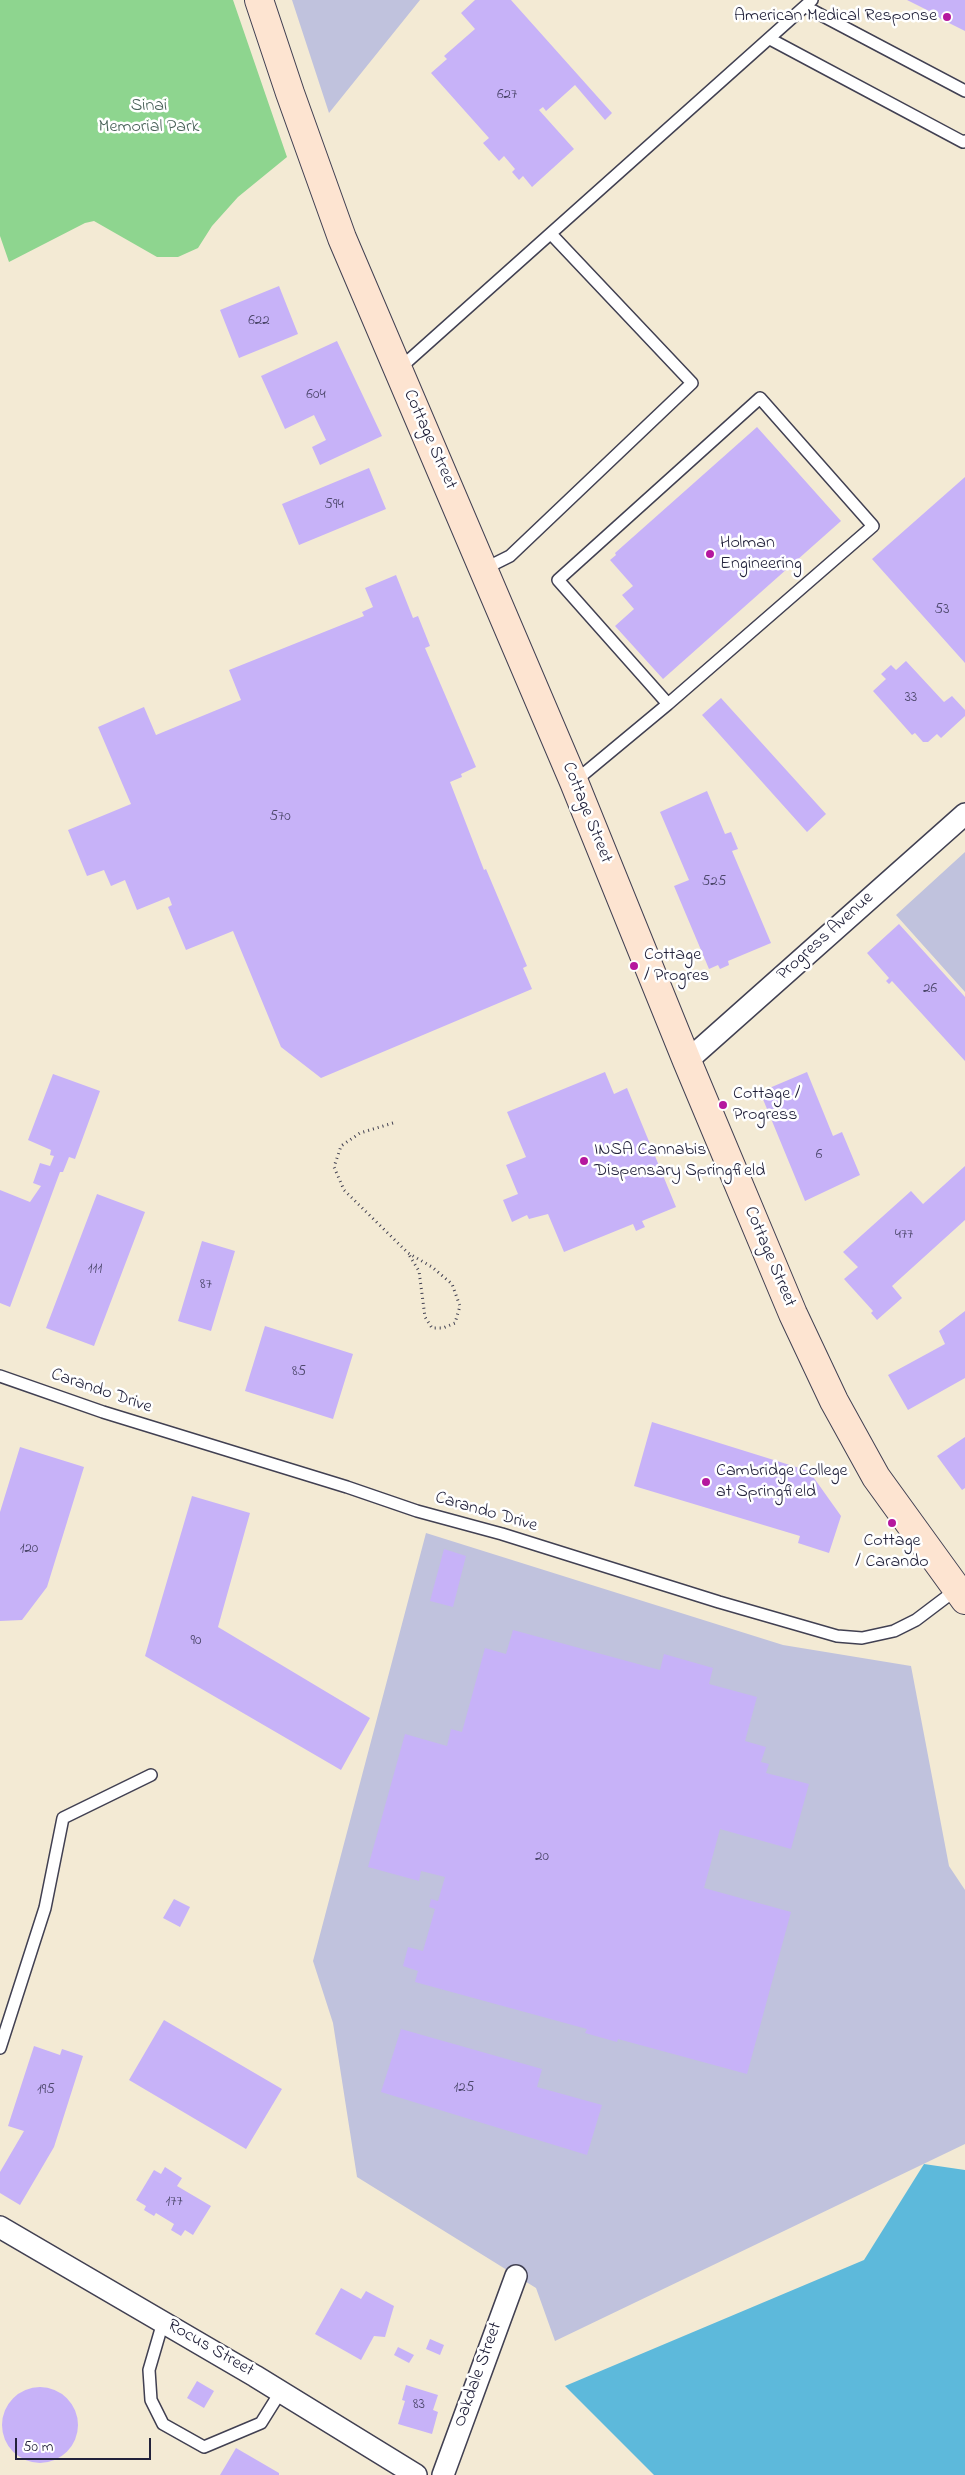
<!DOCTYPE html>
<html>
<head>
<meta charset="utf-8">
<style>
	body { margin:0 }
	#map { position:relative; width:965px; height:2475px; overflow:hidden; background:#f3ead4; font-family:"Indie Flower",sans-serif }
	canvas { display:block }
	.scale { position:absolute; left:15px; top:2438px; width:136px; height:22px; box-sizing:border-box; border:2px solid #22223b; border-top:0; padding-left:6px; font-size:15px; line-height:18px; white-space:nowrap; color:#22223b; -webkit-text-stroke:4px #fff; paint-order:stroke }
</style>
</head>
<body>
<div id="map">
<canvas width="965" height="2475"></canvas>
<div class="scale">50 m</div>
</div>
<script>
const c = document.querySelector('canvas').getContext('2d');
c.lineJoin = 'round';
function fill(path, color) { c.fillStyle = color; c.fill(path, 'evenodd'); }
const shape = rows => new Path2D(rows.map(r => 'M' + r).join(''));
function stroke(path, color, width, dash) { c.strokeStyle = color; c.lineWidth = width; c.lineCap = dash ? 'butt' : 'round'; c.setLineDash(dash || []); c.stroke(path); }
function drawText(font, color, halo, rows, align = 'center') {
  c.font = font + ' "Indie Flower",sans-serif'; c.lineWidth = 5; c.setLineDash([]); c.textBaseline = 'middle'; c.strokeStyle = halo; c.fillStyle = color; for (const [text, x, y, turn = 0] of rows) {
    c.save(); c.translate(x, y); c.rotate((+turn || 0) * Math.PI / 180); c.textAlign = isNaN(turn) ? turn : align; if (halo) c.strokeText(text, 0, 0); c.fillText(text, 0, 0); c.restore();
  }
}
fill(shape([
	[292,0,420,0,329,113],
	[965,852,965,992,896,915],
	[426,1533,783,1645,911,1666,949,1866,965,1890,965,2144,555,2341,536,2288,357,2177,333,2023,313,1961]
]), '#c0c2dd');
fill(shape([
	[0,0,233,0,287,157,238,197,212,226,198,248,178,257,157,257,94,221,85,223,9,262,0,236]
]), '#8ed58f');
fill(shape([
	[924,2164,965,2170,965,2475,654,2475,565,2386,864,2260]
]), '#5db9db');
fill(shape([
	[475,0,511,0,612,113,605,120,575,85,546,111,543,107,539,110,574,149,532,187,523,176,519,180,512,172,515,169,504,156,499,161,483,143,489,138,431,73,447,59,444,56,475,29,461,13],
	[907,0,965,0,965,31,939,18,938,21,927,15,929,11],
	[279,286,298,334,239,358,220,310],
	[337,341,382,436,320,465,312,447,326,440,314,415,285,429,261,376],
	[757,427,841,521,663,679,615,626,634,609,622,595,633,586,610,560,616,555,615,553],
	[369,468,386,509,299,545,282,504],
	[965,477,965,663,872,559],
	[396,575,413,618,418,616,430,646,425,648,476,767,461,774,462,777,450,782,484,870,486,869,527,966,523,968,532,989,321,1078,281,1047,233,931,186,950,168,907,172,905,169,897,137,910,125,880,111,886,104,870,87,876,68,830,131,804,98,727,144,707,156,735,241,700,229,670,364,616,362,612,373,607,365,588],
	[906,661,944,702,952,696,965,710,965,716,941,738,937,734,928,742,923,742,915,733,912,735,873,691,886,679,881,674,891,665,896,670],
	[721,698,826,814,807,832,702,715],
	[707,791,725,834,731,832,738,849,732,851,771,943,728,961,729,965,720,969,718,965,709,969,674,886,689,880,660,812],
	[899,924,965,997,965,1061,892,981,889,984,886,981,889,978,867,953],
	[605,1072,614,1094,627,1088,676,1207,642,1221,645,1227,636,1231,633,1224,564,1252,548,1214,529,1219,527,1215,512,1222,503,1200,518,1194,506,1165,526,1157,507,1112],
	[807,1072,833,1136,842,1132,860,1175,805,1201,760,1092],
	[53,1074,100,1091,75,1159,69,1157,63,1172,60,1172,10,1307,0,1303,0,1190,30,1202,41,1186,33,1183,40,1163,50,1166,54,1156,50,1155,51,1150,28,1140],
	[965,1166,965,1220,892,1286,902,1298,877,1320,871,1313,873,1311,844,1279,858,1267,843,1252,911,1191,923,1204],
	[97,1194,145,1212,94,1346,46,1328],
	[202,1241,235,1251,211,1331,178,1321],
	[965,1311,965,1378,908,1410,888,1375,945,1344,939,1331],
	[265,1326,353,1354,333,1419,245,1391],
	[652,1422,809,1471,841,1516,829,1553,798,1543,800,1536,634,1486],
	[965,1437,965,1488,962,1490,937,1456],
	[20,1447,84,1467,47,1587,22,1620,0,1621,0,1512],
	[192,1496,250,1513,218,1627,370,1718,341,1770,145,1656],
	[444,1549,466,1556,453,1607,430,1601],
	[513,1630,660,1670,664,1654,713,1668,709,1684,757,1697,745,1741,766,1747,761,1762,769,1764,766,1773,809,1784,791,1849,720,1829,704,1888,791,1912,747,2074,618,2039,617,2042,585,2033,587,2029,415,1982,418,1971,403,1966,408,1947,423,1951,435,1909,429,1907,431,1899,438,1901,445,1877,421,1871,419,1881,368,1867,405,1734,447,1746,451,1729,462,1732,485,1648,506,1654],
	[174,1899,190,1907,180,1927,163,1918],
	[164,2020,282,2089,246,2149,129,2080],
	[401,2029,542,2069,537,2087,602,2105,587,2155,381,2092],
	[34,2046,60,2055,62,2049,83,2056,54,2147,20,2205,0,2193,0,2172,24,2131,8,2126],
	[165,2167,182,2178,177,2186,211,2206,193,2235,185,2230,181,2236,171,2230,174,2224,156,2213,154,2216,144,2210,146,2206,136,2200,154,2170,161,2174],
	[341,2288,361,2299,366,2291,394,2306,385,2337,374,2336,361,2360,315,2334],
	[430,2339,444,2345,440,2355,426,2349],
	[398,2347,414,2355,409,2363,394,2355],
	[197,2381,214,2391,204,2408,187,2398],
	[406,2385,438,2395,433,2410,438,2412,432,2434,398,2424,405,2401,402,2400],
	'2 2425a38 38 0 1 1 76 0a38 38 0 1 1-76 0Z',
	[236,2448,279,2473,279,2475,220,2475]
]), '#c7b2f8');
const service = shape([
	[806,7,965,91],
	[770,39,963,142,965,141],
	[399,369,812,0],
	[484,569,510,556,692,383,552,235],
	[574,782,668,704,873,526,760,398,558,580,668,704],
	[0,1376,103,1412,347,1487,417,1511,502,1534,719,1602,837,1636,862,1638,894,1631,916,1620,957,1589],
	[0,2048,45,1908,63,1818,151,1775],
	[163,2322,149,2370,151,2400,163,2424,204,2447,261,2423,281,2391]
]);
const minor = shape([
	[687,1061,965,814],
	[0,2227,255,2376,416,2475],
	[443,2475,516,2276]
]);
const secondary = shape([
	[259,0,290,93,342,238,574,782,687,1061,793,1314,834,1401,876,1477,965,1600]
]);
stroke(service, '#414052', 14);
stroke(minor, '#414052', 24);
stroke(secondary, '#414052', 30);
stroke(shape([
	[393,1123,360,1133,341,1146,334,1167,344,1190,408,1253,432,1267,452,1284,460,1306,455,1323,443,1328,432,1328,425,1317,419,1271,408,1253]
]), '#414052', 3, [1, 4]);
stroke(service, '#fff', 11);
stroke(minor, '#fff', 21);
stroke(secondary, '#fde4d1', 28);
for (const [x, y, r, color] of [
	[947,17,5,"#b5179e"],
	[710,554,5,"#b5179e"],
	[634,966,5,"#b5179e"],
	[723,1105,5,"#b5179e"],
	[584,1161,5,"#b5179e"],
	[706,1482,5,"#b5179e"],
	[892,1523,5,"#b5179e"]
]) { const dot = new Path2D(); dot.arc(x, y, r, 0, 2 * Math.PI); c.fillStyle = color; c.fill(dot); stroke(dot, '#fff', 2); }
drawText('15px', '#4b466a', null, [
	["627",507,96],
	["622",259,322],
	["604",316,396],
	["594",334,506],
	["53",942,611],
	["33",911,699],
	["570",280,818],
	["525",714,883],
	["26",930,990],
	["6",819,1156],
	["477",904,1236],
	["111",95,1270],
	["87",206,1286],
	["85",299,1373],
	["120",29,1550],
	["90",196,1642],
	["20",542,1858],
	["125",464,2089],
	["195",46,2091],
	["177",174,2203],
	["83",419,2406]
]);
drawText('18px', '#22223b', '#fff', [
	["American Medical Response",937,17,"right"],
	["Holman",720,544],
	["Engineering",720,565],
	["Cottage",644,956],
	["/ Progres",644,977],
	["Cottage /",733,1095],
	["Progress",733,1116],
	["INSA Cannabis",594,1151],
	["Dispensary Springfield",594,1172],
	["Cambridge College",716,1472],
	["at Springfield",716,1493],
	["Cottage",892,1542,"center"],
	["/ Carando",892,1563,"center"]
], 'left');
drawText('18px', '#486158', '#fff', [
	["Sinai",149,107],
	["Memorial Park",149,128]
]);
drawText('18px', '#22223b', '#fff', [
	["Cottage Street",429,440,66],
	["Cottage Street",586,813,68],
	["Progress Avenue",826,937,-42],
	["Cottage Street",769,1257,67],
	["Carando Drive",101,1392,19],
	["Carando Drive",486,1513,16],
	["Rocus Street",210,2349,30],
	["Oakdale Street",479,2375,-70]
]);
</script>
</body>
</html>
